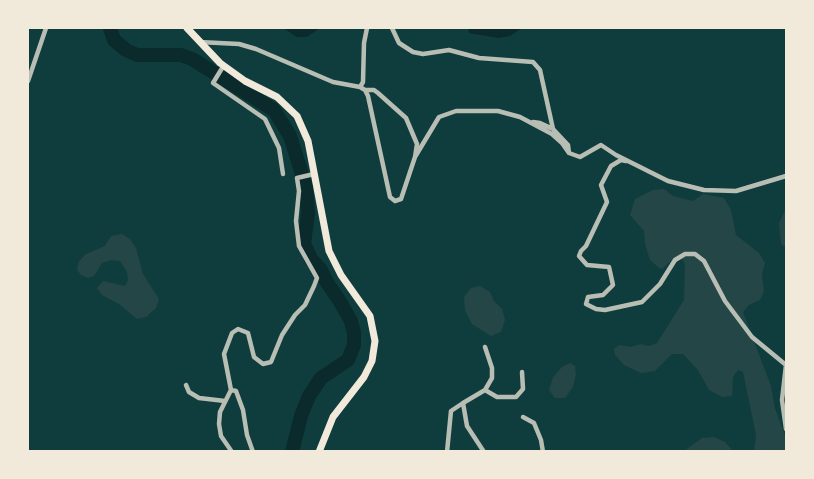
<!DOCTYPE html>
<html>
<head>
<meta charset="utf-8">
<style>
	body { margin:0 }
	#map { position:relative; width:814px; height:479px; overflow:hidden; background:#0f3d3e; font-family:Montserrat,sans-serif }
	canvas { display:block }
	.frame { position:absolute; inset:0; border:29px solid #f1e9da; pointer-events:none }
</style>
</head>
<body>
<div id="map">
<canvas width="814" height="479"></canvas>
<div class="frame"></div>
</div>
<script>
const c = document.querySelector('canvas').getContext('2d');
c.lineJoin = 'round';
function fill(path, color) { c.fillStyle = color; c.fill(path, 'evenodd'); }
const shape = rows => new Path2D(rows.map(r => 'M' + r).join(''));
function stroke(path, color, width, dash) { c.strokeStyle = color; c.lineWidth = width; c.lineCap = dash ? 'butt' : 'round'; c.setLineDash(dash || []); c.stroke(path); }
fill(shape([
	[664,189,673,196,693,201,703,194,724,198,731,210,736,235,759,253,765,263,762,274,764,291,760,300,749,305,743,312,771,386,775,409,786,437,786,451,754,451,756,435,743,372,738,370,733,377,732,396,722,397,709,390,698,370,683,354,672,354,655,371,641,373,624,365,615,355,614,349,619,345,631,347,641,344,649,346,657,343,684,300,685,264,683,260,673,259,662,269,658,267,650,260,645,244,644,231,630,215,635,199,653,190],
	[786,209,786,248,781,244,779,223],
	[122,234,130,239,136,248,143,274,159,299,156,308,146,317,137,319,119,304,102,295,97,288,103,281,125,286,128,280,127,272,120,261,111,260,102,263,94,276,88,278,81,275,77,270,79,261,86,254,105,246,111,236],
	[480,286,490,292,494,301,502,309,505,320,501,332,491,336,472,324,465,310,464,297,471,288],
	[570,363,575,366,576,374,573,387,565,398,555,398,549,390,553,377,562,367],
	[714,437,725,442,733,451,684,451,702,438]
]), '#244646');
fill(shape([
	[283,28,320,28,307,37,297,37],
	[468,28,522,28,510,36,499,38,469,33]
]), '#0a2a2b');
stroke(shape([
	[110,28,114,40,126,50,137,55,181,55,192,59,274,110,290,136,306,187,308,214,304,243,311,259,321,270,326,281,339,300,351,321,354,333,354,345,348,360,321,378,309,396,301,416,292,452]
]), '#0a2a2b', 14);
stroke(shape([
	[392,28,399,43,413,52,423,54,449,50,479,58,533,62,540,70,553,129],
	[199,42,239,44,256,49,333,82,360,87,365,90,368,96,390,197,395,201,401,199,415,157,439,117,456,111,498,111,520,117,552,134,562,143,569,153,580,157,601,145,616,155,668,181,704,190,736,191,786,176],
	[224,65,213,83,265,119,279,148,283,174],
	[28,81,46,28],
	[360,87,363,82,364,43,367,28],
	[365,90,374,90,378,93,406,118,417,144,415,157],
	[533,122,540,123,553,129,568,145,569,153],
	[626,161,621,160,611,166,601,185,607,202,586,246,581,251,579,256,587,265,609,267,613,285,603,295,588,297,586,304,596,309,605,310,642,302,660,284,675,260,685,254,695,254,704,261,725,301,752,337,786,365,782,400,786,429],
	[186,385,189,392,199,398,225,401],
	[231,390,236,391,243,410,247,435,253,452],
	[485,390,497,397,516,397,523,389,522,372],
	[463,403,485,390,492,378,492,368,485,347],
	[523,417,534,423,541,440,543,452],
	[232,452,221,436,219,424,220,412,231,390,224,354,232,333,238,329,248,333,254,357,263,364,271,362,282,335,295,315,305,305,314,286,317,278,299,246,296,221,299,191,297,178,314,174],
	[447,452,451,411,463,403,467,426,484,452]
]), '#b8beb3', 4.5);
stroke(shape([
	[187,28,220,63,245,81,277,97,297,116,308,141,329,251,341,275,370,316,375,341,372,361,364,377,333,417,319,452]
]), '#f1e9da', 7);
</script>
</body>
</html>
